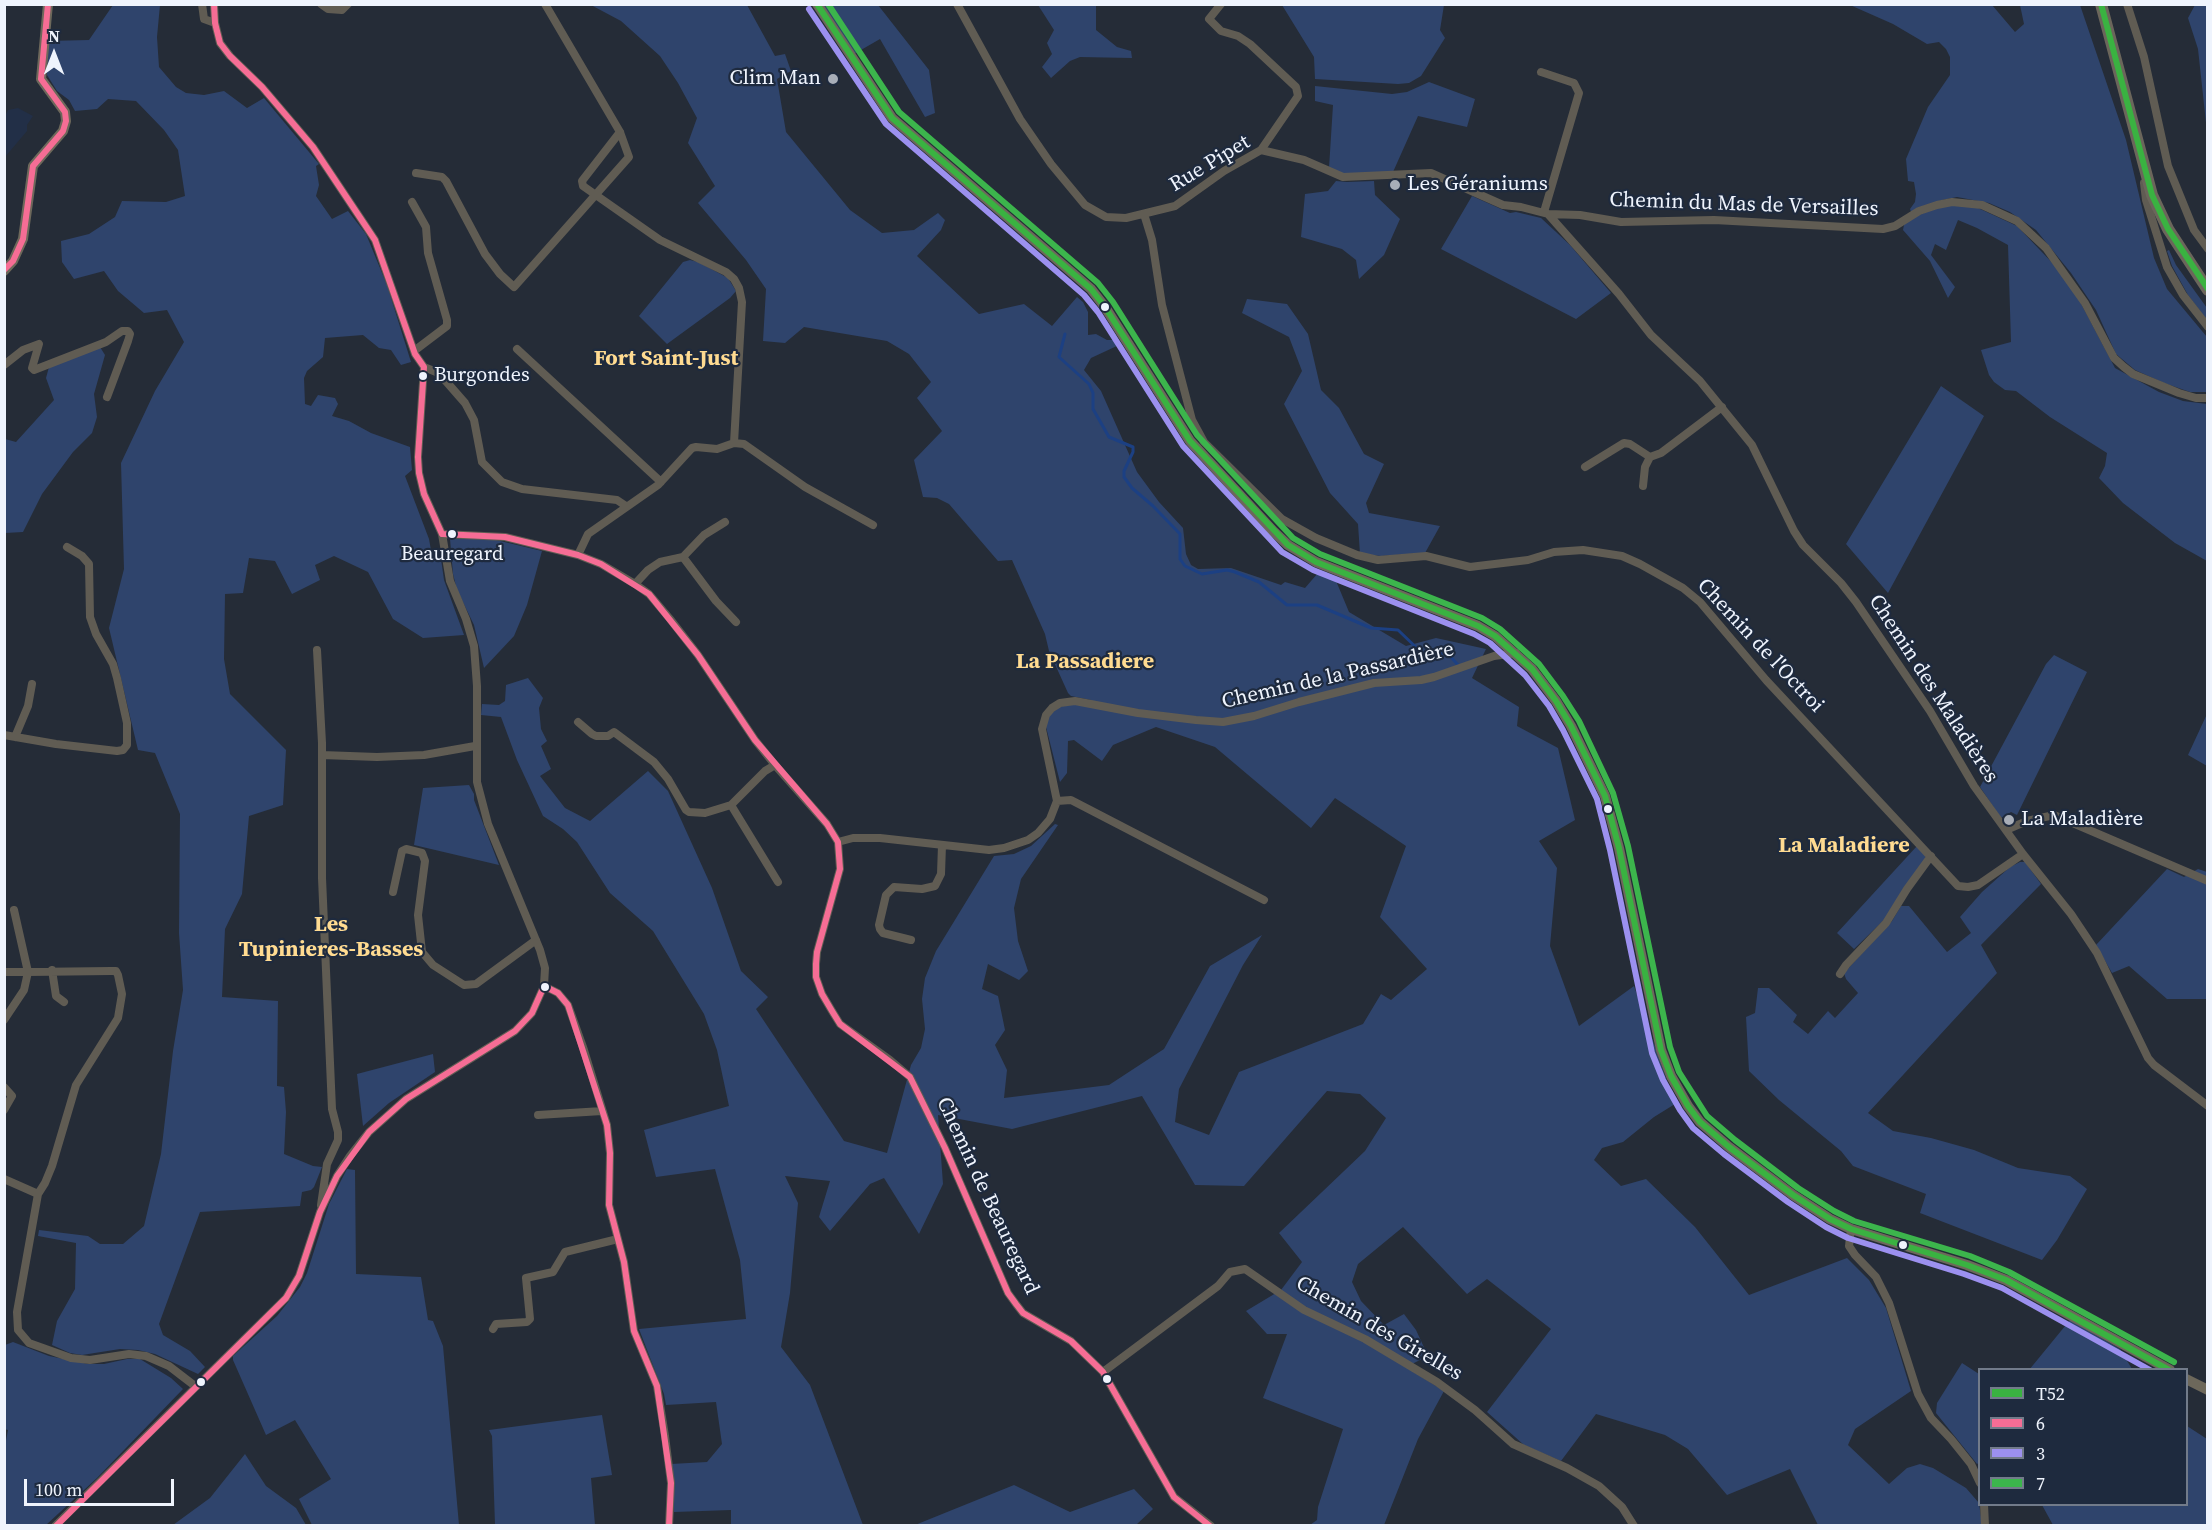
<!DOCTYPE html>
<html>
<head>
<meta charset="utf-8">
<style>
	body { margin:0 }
	#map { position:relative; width:2212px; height:1530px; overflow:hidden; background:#252c37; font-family:"Source Serif 4",serif }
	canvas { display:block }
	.frame { position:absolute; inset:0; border:6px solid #eff4fd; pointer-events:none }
	.legend { position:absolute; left:1978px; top:1368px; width:210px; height:138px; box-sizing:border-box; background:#1e2a3e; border:2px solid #727b8a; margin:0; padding:8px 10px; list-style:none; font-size:18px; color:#eff4fd }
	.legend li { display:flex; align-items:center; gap:12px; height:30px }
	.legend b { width:30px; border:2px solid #727b8a }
	.north { position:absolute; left:24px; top:24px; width:60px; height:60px; -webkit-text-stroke:4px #1e2a3e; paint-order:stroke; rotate:0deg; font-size:16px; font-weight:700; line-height:24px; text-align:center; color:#eff4fd }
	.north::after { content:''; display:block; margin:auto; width:21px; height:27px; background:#eff4fd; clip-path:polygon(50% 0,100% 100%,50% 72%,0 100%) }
	.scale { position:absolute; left:24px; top:1479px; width:150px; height:27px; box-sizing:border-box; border:3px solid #eff4fd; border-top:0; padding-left:8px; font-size:18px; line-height:21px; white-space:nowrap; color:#eff4fd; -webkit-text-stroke:4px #1e2a3e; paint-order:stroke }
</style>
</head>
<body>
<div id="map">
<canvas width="2212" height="1530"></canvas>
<div class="frame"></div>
<ul class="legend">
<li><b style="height:8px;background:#3ab241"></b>T52</li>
<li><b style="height:8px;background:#f66d95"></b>6</li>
<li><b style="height:8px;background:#9c90ef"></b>3</li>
<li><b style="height:8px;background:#3cb54c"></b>7</li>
</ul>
<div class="north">N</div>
<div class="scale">100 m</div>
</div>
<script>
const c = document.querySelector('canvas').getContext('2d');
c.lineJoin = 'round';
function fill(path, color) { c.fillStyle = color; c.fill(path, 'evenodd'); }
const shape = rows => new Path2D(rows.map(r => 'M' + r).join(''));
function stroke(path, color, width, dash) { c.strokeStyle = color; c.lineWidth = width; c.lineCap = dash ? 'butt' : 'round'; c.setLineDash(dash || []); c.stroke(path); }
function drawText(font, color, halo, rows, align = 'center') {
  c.font = font + ' "Source Serif 4",serif'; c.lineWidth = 4.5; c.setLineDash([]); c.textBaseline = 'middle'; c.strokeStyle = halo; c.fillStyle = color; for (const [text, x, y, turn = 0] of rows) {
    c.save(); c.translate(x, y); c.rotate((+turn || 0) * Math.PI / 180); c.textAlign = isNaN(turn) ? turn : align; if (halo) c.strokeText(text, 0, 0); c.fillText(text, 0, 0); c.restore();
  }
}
fill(shape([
	[18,108,33,116,27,125,27,131,5,157,5,116,8,110]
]), '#222f47');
fill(shape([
	[113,5,160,5,157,37,159,67,176,87,186,93,204,95,224,91,247,108,264,98,319,164,316,166,319,185,316,196,332,219,348,211,366,234,387,285,411,362,401,365,391,350,379,348,363,335,325,338,323,357,307,371,304,378,305,404,311,406,318,395,335,398,338,404,332,416,349,421,371,433,410,447,412,470,405,476,429,539,432,556,441,559,444,580,464,635,423,638,393,619,368,572,334,556,315,565,320,580,292,594,275,561,249,558,243,593,225,594,224,659,230,694,286,750,283,805,249,816,242,894,225,929,222,997,278,1001,277,1086,284,1087,286,1112,284,1154,313,1166,322,1167,314,1187,311,1190,302,1192,300,1206,200,1212,159,1324,163,1335,190,1351,205,1367,198,1374,155,1354,138,1350,120,1349,82,1355,70,1353,52,1345,57,1321,75,1289,76,1243,38,1236,39,1230,88,1236,100,1244,123,1244,144,1226,161,1154,173,1051,183,990,179,933,180,814,155,753,138,750,109,628,124,569,121,463,155,391,184,342,167,310,144,313,118,291,104,271,74,279,62,262,61,241,89,234,115,217,122,201,166,202,185,196,178,150,164,130,136,101,108,99,97,109,75,111,69,100,57,91,47,75,48,41,89,40],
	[591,5,747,5,775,56,785,54,791,71,777,79,786,132,850,210,882,233,914,230,938,213,945,220,941,230,917,256,979,314,1024,304,1052,326,1077,297,1083,302,1088,312,1088,335,1096,334,1107,340,1116,340,1119,345,1091,358,1084,370,1101,391,1137,472,1159,502,1183,528,1186,554,1191,565,1198,569,1231,568,1281,585,1285,582,1305,588,1318,573,1334,576,1349,612,1406,646,1436,638,1486,649,1472,678,1519,707,1517,726,1558,748,1575,820,1539,841,1557,868,1550,946,1579,1026,1634,986,1675,1104,1654,1117,1623,1142,1602,1148,1594,1160,1621,1186,1646,1179,1695,1227,1749,1295,1847,1258,1869,1280,1886,1308,1911,1391,1855,1429,1848,1445,1889,1484,1907,1468,1920,1464,1933,1468,1966,1488,1979,1503,1982,1525,1818,1525,1790,1469,1727,1495,1688,1449,1665,1435,1596,1414,1561,1461,1524,1445,1487,1412,1551,1329,1487,1279,1467,1294,1403,1227,1358,1264,1352,1282,1361,1301,1384,1325,1404,1314,1416,1330,1428,1356,1406,1367,1444,1391,1418,1439,1384,1525,1310,1525,1317,1520,1318,1507,1343,1429,1263,1398,1287,1334,1267,1334,1246,1311,1281,1290,1302,1262,1279,1233,1365,1151,1386,1118,1360,1094,1327,1091,1244,1186,1195,1185,1142,1096,1012,1129,938,1115,943,1184,919,1234,884,1178,870,1184,830,1231,819,1217,830,1181,785,1176,798,1203,790,1293,781,1347,810,1385,863,1525,731,1525,731,1510,674,1512,671,1464,707,1462,722,1444,716,1402,666,1405,664,1394,639,1329,746,1319,740,1260,715,1169,656,1177,644,1130,729,1106,717,1050,704,1014,653,931,610,893,577,842,563,829,543,816,517,760,501,717,481,715,482,704,499,705,505,701,506,685,528,678,543,698,539,708,541,729,547,741,541,746,551,769,540,776,565,808,590,821,648,771,668,791,712,888,741,971,768,997,756,1009,844,1141,887,1153,911,1065,921,1048,925,1029,922,999,925,978,936,951,994,856,1014,854,1031,846,1055,824,1058,825,1021,879,1014,908,1018,941,1028,971,1019,980,988,964,982,989,998,996,1005,1030,995,1045,1007,1070,1004,1098,1109,1085,1164,1049,1210,966,1262,935,1243,965,1179,1089,1175,1122,1209,1135,1239,1072,1363,1024,1381,994,1391,1000,1427,969,1380,917,1406,846,1335,798,1311,828,1215,747,1156,727,1113,745,1102,761,1074,740,1068,741,1067,773,1060,782,1046,727,1048,716,1058,708,1069,703,1089,706,1091,700,1071,696,1068,693,1049,651,1045,634,1012,560,998,561,949,504,937,498,923,497,914,460,942,431,917,398,931,382,909,354,887,341,804,327,785,343,763,341,766,289,746,260,698,203,715,186,688,143,697,118,678,83,660,56,621,21],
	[823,5,878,5,929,70,935,113,925,117,880,39,854,54],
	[1038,5,1096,5,1096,30,1117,47,1131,51,1132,58,1080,57,1070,61,1051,78,1042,67,1052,54,1047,43,1054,30],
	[1282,5,1444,5,1440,30,1445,38,1421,76,1409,83,1398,84,1315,79,1314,57],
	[1850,5,1992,5,2015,32,2024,24,2020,5,2080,5,2126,140,2154,258,2167,289,2207,337,2207,392,2190,392,2164,383,2135,370,2116,354,2096,310,2071,273,2036,230,2010,212,1989,203,1957,197,1942,200,1911,212,1910,209,1915,202,1916,194,1914,182,1908,181,1906,159,1928,107,1950,75,1950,57,1946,49,1939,42,1927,44,1893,24],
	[2195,5,2207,5,2207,132,2198,49,2188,18],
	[1429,82,1475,99,1467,127,1418,116,1393,172,1343,174,1329,168,1333,105,1315,101,1315,86,1392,94,1407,92],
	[1336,181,1347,182,1374,181,1375,195,1400,219,1384,255,1359,279,1356,260,1342,249,1301,237,1305,194,1328,191],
	[1472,196,1510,213,1516,212,1541,218,1570,245,1611,293,1576,319,1441,249],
	[1946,206,1967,206,1978,208,2017,226,2061,272,2076,294,2115,368,2159,392,2183,401,2207,404,2207,561,2175,543,2123,503,2099,478,2105,466,2107,453,2050,417,2016,391,2005,390,1994,382,1989,375,1981,350,2011,342,2008,245,1977,228,1958,220,1946,250,1935,244,1931,255,1955,287,1948,298,1930,261,1903,230,1904,225,1908,220,1928,211],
	[2169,250,2176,265,2207,308,2207,320,2188,295,2172,266,2167,251],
	[690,260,698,262,728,278,736,291,730,298,667,344,639,316,683,262],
	[1247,299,1287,304,1308,334,1321,390,1339,408,1364,454,1384,464,1366,503,1369,513,1440,526,1425,553,1381,556,1360,554,1358,524,1330,493,1284,404,1302,371,1289,337,1242,313],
	[100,347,105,355,94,394,97,417,92,433,73,452,42,494,23,532,5,533,5,439,16,442,54,400,46,378,49,367],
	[1941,386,1984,416,1888,593,1846,544],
	[450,539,492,539,542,551,527,605,514,636,484,668,474,625,457,590,453,574],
	[2054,655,2087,672,2017,815,2011,812,2001,818,1980,787,2046,664],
	[2207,714,2208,766,2207,766,2188,755],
	[469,785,474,794,474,800,499,865,414,845,423,788],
	[1917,846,1926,855,1925,860,1886,918,1854,949,1837,933],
	[2020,862,2025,862,2041,884,1981,945,1997,973,1868,1113,1893,1131,1931,1138,1974,1150,2018,1168,2070,1176,2087,1189,2057,1240,2042,1260,1920,1213,1926,1194,1853,1166,1841,1151,1779,1100,1749,1071,1746,1017,1755,1013,1758,988,1769,988,1797,1015,1793,1022,1808,1034,1828,1011,1835,1018,1858,993,1846,979,1844,973,1892,921,1901,906,1909,906,1947,952,1971,933,1960,917,1982,892,2010,867],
	[2167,869,2184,877,2198,869,2207,872,2207,999,2167,999,2129,966,2112,973,2096,945],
	[433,1054,435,1072,389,1103,363,1126,357,1074],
	[347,1169,355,1170,356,1274,421,1277,428,1320,433,1321,443,1346,459,1525,312,1525,299,1499,331,1479,295,1420,266,1435,233,1360,233,1356,277,1316,300,1287,307,1273,329,1204],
	[2070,1320,2120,1349,2132,1369,2029,1370],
	[13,1342,49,1356,88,1364,104,1364,127,1359,140,1359,171,1378,183,1389,97,1478,46,1525,5,1526,5,1446,8,1430,4,1429,5,1345],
	[1962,1363,1979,1374,1980,1462,1977,1464,1936,1413,1937,1403],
	[602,1415,612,1475,591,1478,595,1525,495,1525,492,1436,489,1430],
	[2187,1426,2207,1439,2207,1525,2053,1525,2042,1505,2186,1504],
	[245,1454,266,1486,296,1508,306,1525,173,1525,210,1498],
	[1014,1485,1070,1512,1134,1489,1153,1509,1136,1525,915,1525]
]), '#2f446c');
stroke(shape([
	[1065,334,1059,357,1089,384,1093,393,1093,409,1109,437,1133,447,1133,452,1124,471,1124,477,1132,488,1153,506,1180,534,1180,559,1185,566,1202,574,1227,570,1235,572,1259,582,1287,605,1317,605,1371,628,1398,630,1422,653,1448,654,1459,666]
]), '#1c4083', 3);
stroke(shape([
	[202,4,204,19,215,23],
	[321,4,328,9,342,10,348,4],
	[957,4,1020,119,1051,164,1085,205,1106,217,1126,218,1175,206,1224,171,1261,150,1304,160,1343,177,1431,173,1503,205,1521,207,1548,214,1580,215,1621,222,1714,220,1883,229,1895,226,1919,211,1937,205,1952,202,1982,205,2017,221,2046,248,2085,303,2114,358,2124,367,2133,374,2179,393,2196,398,2208,398],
	[1221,4,1209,19,1221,31,1238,36,1250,44,1296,87,1298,96,1261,150],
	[2127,4,2144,57,2168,166,2194,230,2208,249],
	[1541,72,1574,83,1579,93,1544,212],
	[620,132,582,181,583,186,660,240,726,272,734,279,739,288,742,302,734,443],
	[416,173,442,177,446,181,485,254,500,274,514,287,629,157,620,132,545,4],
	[2144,183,2146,200,2167,267,2183,295,2208,327],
	[412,202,426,227,428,253,447,320,447,326,414,351],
	[1144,214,1152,240,1162,305,1192,420,1204,442,1282,519,1316,538,1357,555,1378,560,1426,556,1470,567,1478,566,1528,560,1554,552,1583,550,1622,556,1640,564,1683,588,1700,602,1766,680,1958,886,1968,887,1978,885,2023,854],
	[1548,214,1619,294,1651,335,1700,381,1752,445,1794,531,1803,545,1841,583,1856,602,1930,711,1974,786,2023,854,2071,914,2097,953,2148,1058,2154,1065,2208,1106],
	[517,349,661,482],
	[4,365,23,350,39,344,32,368,34,370,106,342,122,331,128,331,130,334,128,341,107,397],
	[424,367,436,372,444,379,465,403,474,420,482,462,502,482,522,489,617,500,626,506],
	[1585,467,1624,443,1630,444,1650,457],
	[1643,486,1645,467,1650,457,1661,453,1722,407],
	[442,534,505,537,578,555,601,564,635,584,649,594,670,619,698,655,755,740,775,765,827,824,838,842,840,869,817,952,816,964,816,977,822,994,832,1011,840,1024,890,1060,910,1077,945,1148,1008,1293,1016,1304,1023,1313,1071,1341,1103,1372,1174,1497,1211,1526],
	[578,555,588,534,658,485,692,448,696,447,717,449,734,443,744,444,805,487,873,525],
	[683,557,716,601,736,622],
	[635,584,648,570,660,562,683,557,704,535,725,522],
	[317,650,322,743,322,878,332,1109,338,1132,338,1140,327,1164,321,1205],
	[578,722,592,734,596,736,608,736,614,732,654,762,668,779,686,810,689,812,705,813,731,805],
	[4,735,56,744,117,751,123,750,127,745,127,723,117,678,113,664,96,634,90,617,89,564,82,556,67,547],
	[15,737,28,706,32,684],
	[322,755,377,757,424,755,475,746],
	[775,765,765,771,731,805,778,882],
	[1057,801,1071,800,1264,900],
	[2006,830,2027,821,2054,815,2208,881],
	[838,842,853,838,880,838,989,850,1004,848,1028,840,1038,833,1050,819,1057,801,1042,729,1046,715,1052,708,1060,703,1075,701,1138,713,1196,720,1223,722,1254,716,1299,702,1374,683,1421,680,1434,677,1494,656,1516,653],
	[393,892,402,851,406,849,422,853,425,861,418,915,422,952,433,965,464,985,476,984,536,940],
	[911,940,883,933,880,929,879,925,886,895,894,887,922,889,935,886,941,874,942,845],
	[52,970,56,996,64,1002],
	[4,972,28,972,14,910],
	[1840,974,1846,965,1886,923,1907,889,1931,856],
	[544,986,558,993,568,1005,583,1047,607,1125,610,1153,609,1205,624,1262,634,1331,657,1386,665,1436,671,1483,669,1526],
	[4,1020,24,990,28,972,111,971,116,971,118,975,122,994,118,1018,76,1085,52,1166,45,1183,38,1194,17,1312,18,1330,29,1343,71,1358,90,1360,129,1354,146,1356,169,1366,195,1386],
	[4,1087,12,1096,4,1110],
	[538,1115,602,1111],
	[4,1179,38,1194],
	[1851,1229,1849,1246,1855,1255,1876,1277,1889,1303,1918,1394,1931,1418,1951,1439,1971,1464,1980,1483],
	[493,1329,496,1324,527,1322,530,1319,526,1278,553,1272,565,1252,618,1239],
	[1103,1372,1218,1286,1230,1272,1245,1269,1304,1310,1365,1339,1437,1382,1475,1410,1513,1444,1567,1468,1599,1486,1622,1507,1634,1526],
	[1984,1504,1985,1526],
	[55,1526,286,1298,299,1276,320,1212,337,1176,350,1156,369,1132,406,1099,515,1031,532,1013,544,986,545,968,540,950,488,824,477,782,477,686,474,646,466,619,450,581,442,534,424,494,419,473,418,457,424,367,415,354,375,240,313,147,262,87,230,56,220,43,215,23,214,4]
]), '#605c53', 8);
stroke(shape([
	[817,4,892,118,1091,289,1105,307,1190,441,1273,531,1288,545,1316,562,1478,626,1495,636,1532,669,1556,701,1571,726,1605,796,1619,848,1661,1050,1671,1076,1688,1106,1700,1122,1729,1147,1793,1195,1830,1219,1851,1229,1967,1265,2006,1280,2170,1370],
	[4,271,13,261,23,239,33,166,63,131,66,121,65,112,41,79,48,4],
	[2186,1379,2208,1390]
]), '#6d685b', 10);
stroke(shape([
	[2101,4,2152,195,2168,229,2208,290]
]), '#6b665b', 12);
stroke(shape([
	[817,4,892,118,1091,289,1105,307,1190,441,1288,545,1316,562,1478,626,1495,636,1532,669,1556,701,1571,726,1605,796,1619,848,1661,1050,1671,1076,1688,1106,1700,1122,1729,1147,1793,1195,1830,1219,1851,1229,1967,1265,2006,1280,2169,1370],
	[2101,4,2152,195,2168,229,2208,289]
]), '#3ab241', 6);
stroke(shape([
	[214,4,215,23,220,43,230,56,262,87,313,147,375,240,415,354,424,367,418,457,419,473,424,494,442,534],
	[4,270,13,261,23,239,33,166,63,131,66,121,65,112,41,79,48,4],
	[442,534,505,537,578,555,601,564,649,594,698,655,755,740,827,824,838,842,840,869,817,952,816,964,816,977,822,994,832,1011,840,1024,910,1077,945,1148,1008,1293,1016,1304,1023,1313,1071,1341,1103,1372,1174,1497,1210,1526],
	[544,986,558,993,568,1005,607,1125,610,1153,609,1205,624,1262,634,1331,657,1386,671,1483,669,1526],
	[56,1526,286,1298,299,1276,320,1212,337,1176,369,1132,406,1099,515,1031,532,1013,544,986]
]), '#f66d95', 6);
stroke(shape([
	[809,9,886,124,1084,295,1098,312,1183,446,1282,552,1313,570,1474,634,1490,643,1525,675,1549,706,1563,730,1597,799,1610,850,1652,1053,1663,1080,1680,1110,1693,1128,1724,1154,1788,1202,1826,1227,1848,1238,1964,1274,2002,1288,2150,1370]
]), '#9c90ef', 6);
stroke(shape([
	[828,4,899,112,1098,283,1113,302,1197,435,1293,538,1320,554,1482,618,1500,629,1539,664,1563,696,1579,721,1613,793,1628,846,1670,1047,1679,1072,1707,1116,1735,1140,1798,1188,1834,1211,1854,1221,1970,1256,2009,1272,2174,1362]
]), '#3cb54c', 6);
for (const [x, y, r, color] of [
	[833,79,6,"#a8aeb8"],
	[1395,185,6,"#a8aeb8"],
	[1105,307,5,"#eff4fd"],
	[423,376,5,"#eff4fd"],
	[452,534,5,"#eff4fd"],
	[1608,809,5,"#eff4fd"],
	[2009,820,6,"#a8aeb8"],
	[545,987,5,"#eff4fd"],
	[1903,1245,5,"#eff4fd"],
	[1107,1379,5,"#eff4fd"],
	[201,1382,5,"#eff4fd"]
]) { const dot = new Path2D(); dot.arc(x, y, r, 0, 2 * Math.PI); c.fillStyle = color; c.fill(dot); stroke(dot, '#1e2a3e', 2); }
drawText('20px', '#eff4fd', '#1e2a3e', [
	["Burgondes",434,376],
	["Beauregard",452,555,"center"]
], 'left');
drawText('21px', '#eff4fd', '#1e2a3e', [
	["Clim Man",821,79,"right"],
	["Les Géraniums",1407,185],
	["La Maladière",2021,820]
], 'left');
drawText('21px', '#eff4fd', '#1e2a3e', [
	["Rue Pipet",1210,164,-31],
	["Chemin du Mas de Versailles",1744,205,2],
	["Chemin de l'Octroi",1760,646,47],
	["Chemin de la Passardière",1338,676,-13],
	["Chemin des Maladières",1933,689,57],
	["Chemin de Beauregard",987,1196,65],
	["Chemin des Girelles",1379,1329,30]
]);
drawText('bold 22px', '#ffdb91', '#1e2a3e', [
	["Fort Saint-Just",666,359],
	["La Passadiere",1085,662],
	["La Maladiere",1844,846],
	["Les",331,925],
	["Tupinieres-Basses",331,950]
]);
</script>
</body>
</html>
